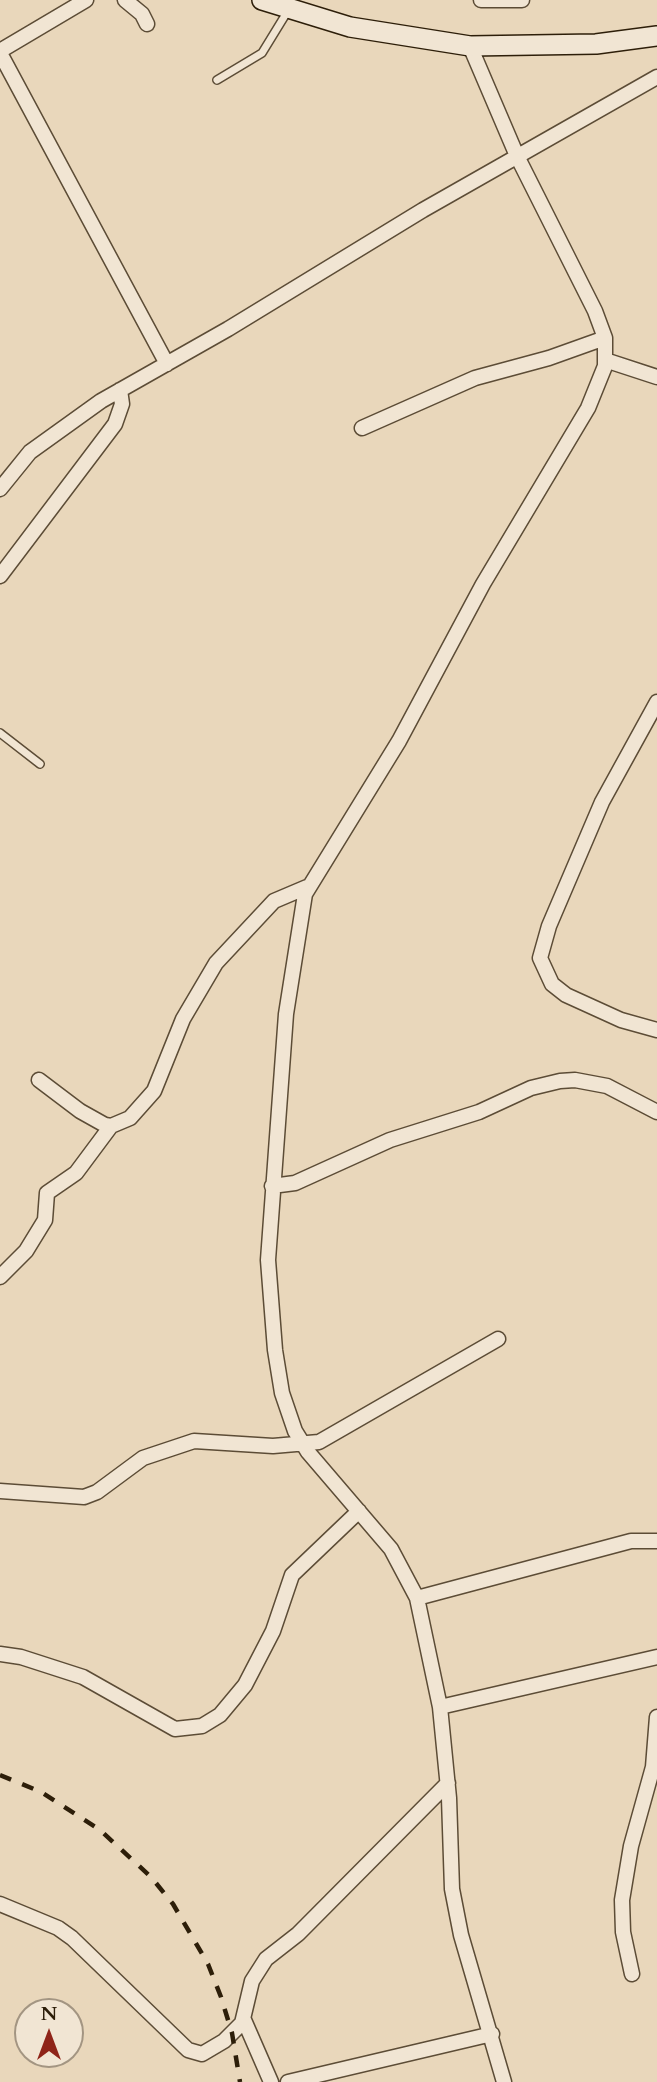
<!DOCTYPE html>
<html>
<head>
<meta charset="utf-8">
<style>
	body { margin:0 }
	#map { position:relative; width:657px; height:2082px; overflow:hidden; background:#e9d7bb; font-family:Cardo,serif }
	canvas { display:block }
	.north { position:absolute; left:14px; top:1998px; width:70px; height:70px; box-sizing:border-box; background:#f1e5d3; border:2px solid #a39582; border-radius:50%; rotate:0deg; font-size:19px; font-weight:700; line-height:28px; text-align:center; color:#2d1e09 }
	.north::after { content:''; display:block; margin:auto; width:24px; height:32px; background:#8f2418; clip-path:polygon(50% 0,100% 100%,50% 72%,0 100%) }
</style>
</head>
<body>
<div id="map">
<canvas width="657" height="2082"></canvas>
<div class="north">N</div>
</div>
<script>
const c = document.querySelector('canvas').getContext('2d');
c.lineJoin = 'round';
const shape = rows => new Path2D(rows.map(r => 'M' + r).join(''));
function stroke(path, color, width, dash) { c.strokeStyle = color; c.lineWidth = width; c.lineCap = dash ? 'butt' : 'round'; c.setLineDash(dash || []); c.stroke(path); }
const lane = shape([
	[217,80,262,53,289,9],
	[0,733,40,764]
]);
const street = shape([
	[125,0,142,14,147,24],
	[481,0,522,0],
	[470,46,517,156,595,311,605,338,605,366,588,408,483,584,399,741,305,894,286,1014,268,1260,275,1350,282,1393,295,1431,308,1452,391,1549,417,1598,440,1707,449,1798,452,1889,461,1935,504,2082],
	[0,51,86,0],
	[0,53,167,364],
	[605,360,657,377],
	[362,428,475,378,549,358,605,338],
	[0,489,30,452,101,401,228,329,423,210,657,77],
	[0,576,115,424,122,404,120,390],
	[657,702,602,802,549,926,540,958,552,984,566,995,621,1020,657,1030],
	[39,1080,80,1111,105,1125,111,1126,130,1118,154,1091,183,1019,216,963,274,901,307,887],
	[272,1186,295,1183,390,1140,479,1112,531,1088,560,1081,575,1080,607,1086,657,1112],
	[0,1277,26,1251,45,1220,47,1193,76,1173,111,1126],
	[0,1491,84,1497,97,1492,143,1458,194,1441,273,1446,319,1442,498,1339],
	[417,1598,631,1541,657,1541],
	[0,1654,21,1657,83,1677,175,1729,202,1726,220,1715,245,1685,273,1631,292,1575,359,1511],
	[440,1707,657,1657],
	[0,1904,58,1928,72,1938,188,2050,202,2054,224,2041,242,2023,252,1981,266,1959,298,1934,448,1783],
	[632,1974,623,1932,622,1900,631,1846,653,1767,657,1717],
	[244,2020,271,2082],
	[288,2082,492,2034]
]);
const secondary = shape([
	[262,0,350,27,470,46,596,44,657,36]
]);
stroke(lane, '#5c4c36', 10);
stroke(street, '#5c4c36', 17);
stroke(secondary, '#2d1e09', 22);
stroke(lane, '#f1e5d3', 7);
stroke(street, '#f1e5d3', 14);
stroke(secondary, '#f1e5d3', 19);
stroke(shape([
	[0,1775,41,1792,100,1830,151,1877,173,1904,208,1964,221,1997,232,2033,240,2082]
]), '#2d1e09', 4.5, [12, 12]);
</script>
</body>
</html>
